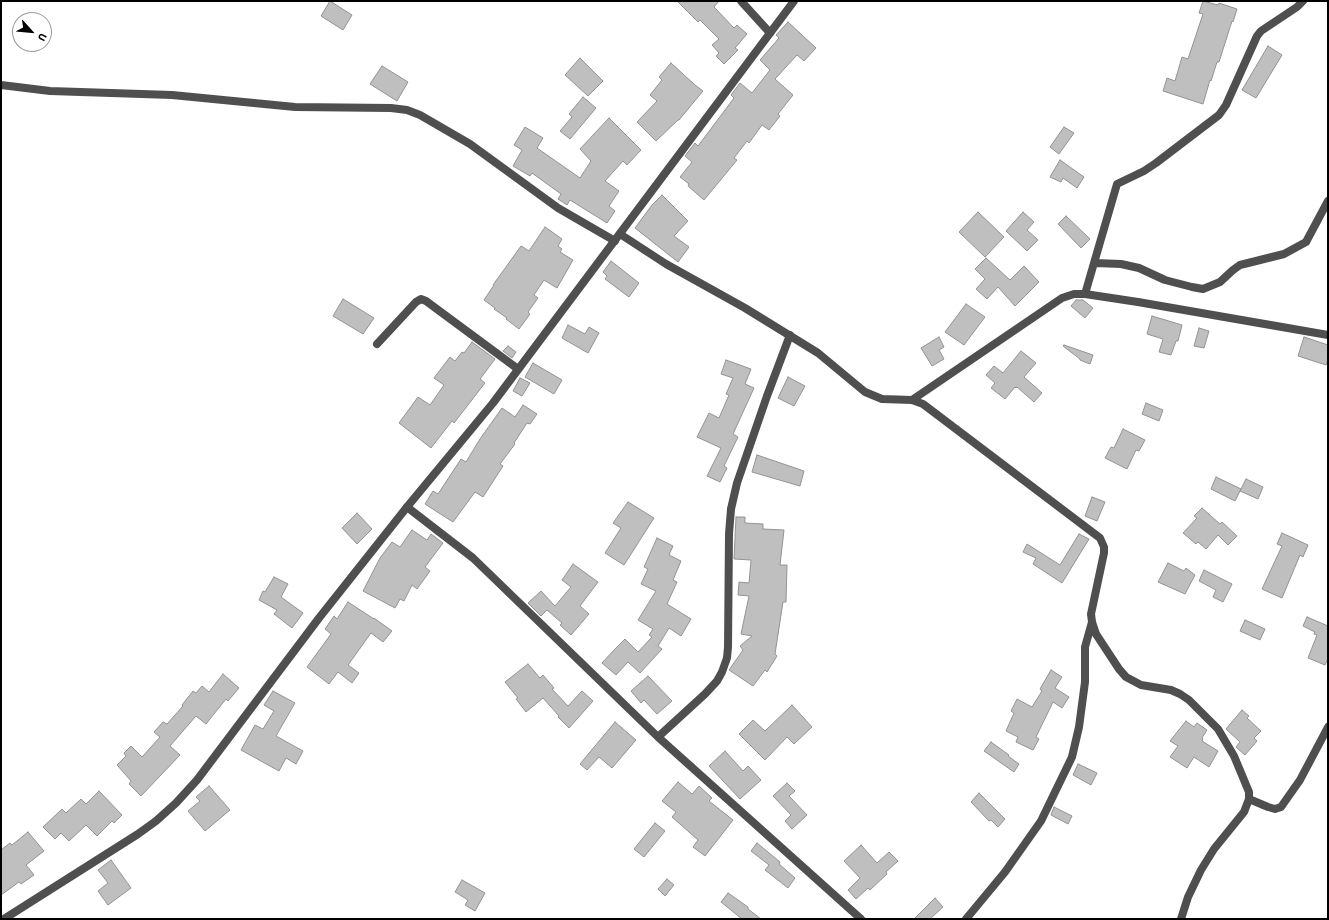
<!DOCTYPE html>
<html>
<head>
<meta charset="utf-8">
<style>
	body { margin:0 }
	#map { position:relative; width:1329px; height:920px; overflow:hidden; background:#fff; font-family:"Source Sans 3",sans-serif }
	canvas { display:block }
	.frame { position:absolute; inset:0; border:2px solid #000; pointer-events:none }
	.north { position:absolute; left:12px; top:12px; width:40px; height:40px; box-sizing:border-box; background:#fff; border:1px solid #999; border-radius:50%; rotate:117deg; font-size:11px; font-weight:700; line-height:16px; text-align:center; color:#000 }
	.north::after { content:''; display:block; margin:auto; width:14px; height:18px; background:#000; clip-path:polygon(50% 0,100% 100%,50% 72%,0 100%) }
</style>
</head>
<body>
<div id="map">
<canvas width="1329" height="920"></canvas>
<div class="frame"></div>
<div class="north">U</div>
</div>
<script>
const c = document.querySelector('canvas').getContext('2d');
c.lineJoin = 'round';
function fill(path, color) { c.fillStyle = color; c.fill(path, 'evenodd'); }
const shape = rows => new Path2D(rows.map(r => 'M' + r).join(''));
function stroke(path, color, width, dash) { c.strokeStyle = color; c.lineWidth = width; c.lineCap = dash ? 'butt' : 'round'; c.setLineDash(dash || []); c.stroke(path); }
const building = shape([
	[330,1,352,15,343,30,321,16,330,1],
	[677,1,719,1,714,7,734,28,737,25,747,34,735,48,738,50,724,64,716,56,719,53,712,45,719,39,700,20,698,22,677,1],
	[1203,1,1218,5,1219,3,1237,9,1233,22,1232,21,1219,62,1217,62,1211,81,1210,80,1203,104,1163,91,1167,78,1175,81,1182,57,1188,59,1203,14,1199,13,1203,1],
	[788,22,816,48,804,61,797,55,775,79,793,95,778,114,780,116,769,130,762,125,749,143,747,141,734,158,737,160,704,200,688,186,689,184,680,177,692,162,685,156,695,143,698,146,734,98,731,95,740,83,752,93,770,70,760,60,779,38,776,35,788,22],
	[1268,46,1282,55,1256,98,1242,90,1268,46],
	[580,58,603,81,588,96,565,75,580,58],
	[671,63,695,85,703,91,679,120,678,120,656,141,637,122,657,101,650,95,662,80,659,77,671,63],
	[382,66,408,82,397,101,370,84,382,66],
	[583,97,596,108,570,139,560,131,572,117,569,114,583,97],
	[609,118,641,150,627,165,623,161,605,181,619,191,609,206,615,211,607,223,570,200,567,205,558,199,561,194,532,173,530,176,513,166,522,150,514,145,525,127,543,138,537,148,580,178,591,161,580,149,609,118],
	[1064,127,1074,133,1059,154,1050,147,1064,127],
	[1060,160,1084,177,1077,188,1063,178,1061,182,1050,177,1060,160],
	[662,195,688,221,674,236,689,247,678,262,635,228,652,205,662,195],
	[978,212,1004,237,985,257,959,232,978,212],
	[1023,212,1034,222,1027,230,1038,240,1027,251,1006,231,1023,212],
	[1066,216,1090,239,1081,248,1058,224,1066,216],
	[545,227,562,239,558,246,562,249,560,252,573,260,557,288,544,280,534,295,538,298,528,312,530,314,519,329,506,319,507,318,494,309,495,308,484,300,494,285,493,285,521,246,529,251,545,227],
	[986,258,1010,280,1024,266,1039,282,1015,306,998,287,987,299,976,289,985,279,975,269,986,258],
	[611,261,639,283,629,297,605,279,607,276,603,272,611,261],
	[343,299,374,318,363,334,333,316,343,299],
	[1076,300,1083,300,1093,308,1085,318,1071,306,1076,300],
	[966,304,985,317,964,345,945,332,966,304],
	[1152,316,1182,325,1178,341,1176,341,1171,355,1159,352,1163,339,1147,334,1152,316],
	[568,325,585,334,589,327,599,333,588,353,562,338,568,325],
	[1199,328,1209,331,1204,348,1194,346,1199,328],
	[939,337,944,347,939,350,944,359,932,366,921,348,939,337],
	[1304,337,1328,345,1328,360,1326,365,1298,356,1304,337],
	[472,342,495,359,480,379,485,383,454,423,452,421,431,448,399,423,418,397,430,405,444,385,434,378,450,357,455,361,462,352,464,353,472,342],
	[1064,345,1093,355,1090,364,1080,360,1080,359,1063,346,1064,345],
	[508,346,516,352,512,358,503,351,508,346],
	[1021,351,1036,363,1024,377,1042,393,1034,402,1017,387,1016,388,1015,387,1005,399,991,388,995,383,986,375,994,366,1003,373,1021,351],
	[726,360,751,369,745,384,754,388,733,434,738,437,724,466,727,468,720,482,707,476,721,448,697,437,709,413,719,418,729,395,726,394,733,378,721,374,726,360],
	[533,363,562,380,554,394,525,377,533,363],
	[788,377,805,386,794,406,778,398,788,377],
	[520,378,530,383,522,396,513,391,520,378],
	[1146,403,1163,410,1159,421,1142,414,1146,403],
	[523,405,537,414,530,424,527,423,514,443,515,444,500,464,503,466,483,497,475,492,453,522,425,504,433,491,438,494,461,459,466,462,480,439,502,408,515,417,523,405],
	[1123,429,1145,440,1139,451,1136,450,1127,469,1105,458,1111,447,1114,448,1123,429],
	[757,455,804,471,800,486,752,472,757,455],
	[1216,477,1241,489,1235,501,1211,489,1216,477],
	[1246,479,1263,487,1258,499,1240,491,1246,479],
	[1092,497,1105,502,1097,521,1085,516,1092,497],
	[628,502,654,518,624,565,605,553,621,528,613,523,628,502],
	[1202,508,1220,524,1222,522,1237,536,1228,545,1218,535,1206,549,1198,542,1196,544,1183,533,1197,518,1194,516,1202,508],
	[357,513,372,529,357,544,342,528,357,513],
	[736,517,745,517,745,523,763,524,763,529,784,530,780,565,787,565,786,602,783,602,775,654,777,656,767,672,765,670,753,686,729,670,743,650,740,646,752,636,741,634,749,596,738,595,739,582,749,583,751,560,734,559,736,517],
	[412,530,427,540,431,534,443,543,425,567,430,571,417,589,412,585,404,601,400,599,395,608,363,591,380,558,392,542,400,547,412,530],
	[1282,533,1308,545,1303,557,1300,555,1282,598,1262,589,1282,546,1277,544,1282,533],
	[1079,534,1089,539,1062,583,1033,564,1036,558,1023,552,1027,544,1060,565,1079,534],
	[657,538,673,546,669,555,681,561,673,580,677,582,667,604,691,619,681,636,669,628,658,646,662,649,640,673,628,662,616,675,602,663,613,651,625,639,638,652,652,637,649,635,653,629,638,620,656,591,641,584,648,569,644,567,657,538],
	[1168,563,1184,571,1186,568,1195,575,1185,594,1158,582,1168,563],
	[573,564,598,582,580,606,589,614,571,635,560,625,562,623,547,610,541,616,528,603,541,591,555,606,571,587,562,580,573,564],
	[1204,570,1232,584,1223,602,1213,597,1216,590,1199,581,1204,570],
	[274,577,288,584,281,597,303,613,292,628,274,614,277,610,259,600,263,591,265,592,274,577],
	[348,602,374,619,374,618,392,631,383,642,371,633,348,665,359,673,352,683,338,672,329,684,307,667,331,634,325,629,334,616,337,619,348,602],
	[1307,617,1328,626,1328,659,1325,665,1308,658,1317,635,1314,634,1315,632,1303,626,1307,617],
	[1245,620,1265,629,1260,640,1240,631,1245,620],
	[528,664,540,678,543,675,554,688,552,689,568,706,582,691,593,701,569,728,558,717,559,716,543,698,526,712,516,699,518,698,505,682,528,664],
	[1051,670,1062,677,1055,688,1069,697,1062,708,1053,702,1036,737,1039,739,1033,750,1016,742,1018,737,1006,731,1014,713,1011,711,1017,699,1032,707,1042,691,1040,689,1051,670],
	[223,674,239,688,228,701,226,699,206,724,196,716,170,746,180,755,141,796,129,784,131,781,117,765,126,756,124,753,131,746,142,757,160,737,154,732,163,722,167,724,183,706,182,705,193,691,196,693,202,686,209,692,223,674],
	[648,676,672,701,657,714,644,700,641,703,631,691,648,676],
	[273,691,295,703,276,736,303,751,296,764,286,758,279,771,241,750,255,725,263,729,274,711,264,705,273,691],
	[792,705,812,727,794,744,787,737,765,760,739,734,753,720,765,731,792,705],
	[1242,710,1249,716,1247,718,1261,731,1254,738,1257,741,1245,755,1236,747,1240,742,1226,729,1242,710],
	[1186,721,1194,727,1197,723,1207,730,1202,738,1203,739,1202,741,1218,751,1209,767,1194,757,1187,768,1170,757,1178,746,1170,741,1186,721],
	[615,722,636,740,612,768,599,757,587,770,580,764,615,722],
	[991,742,1009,755,1008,756,1019,764,1014,772,984,751,991,742],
	[725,751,743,771,748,766,761,780,740,799,709,766,725,751],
	[1078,764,1097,773,1091,785,1073,775,1078,764],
	[678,782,692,794,699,786,712,798,709,801,733,820,705,856,693,847,698,840,672,817,676,812,662,801,678,782],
	[787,783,795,791,789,796,807,815,792,829,785,821,791,815,773,796,787,783],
	[209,786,230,810,205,831,188,811,200,801,196,797,209,786],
	[99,791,122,815,114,823,112,821,97,836,86,825,69,841,61,833,55,839,43,827,62,809,66,813,81,799,86,804,99,791],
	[979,793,1005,819,998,827,991,820,989,821,971,802,979,793],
	[1054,807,1072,816,1068,824,1051,815,1054,807],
	[655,823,665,831,644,857,634,849,655,823],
	[28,832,44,851,26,865,34,875,21,884,19,882,1,895,1,850,10,843,12,845,28,832],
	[757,843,780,862,779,864,795,878,788,888,765,870,769,865,751,851,757,843],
	[861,845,877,863,889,852,898,861,886,872,887,874,870,890,868,888,856,899,848,890,860,878,844,861,861,845],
	[111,860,131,888,108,905,98,891,108,883,98,870,111,860],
	[667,879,674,885,665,896,658,889,667,879],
	[462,880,485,893,475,911,465,905,468,900,455,892,462,880],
	[728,893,748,907,748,909,761,919,742,919,721,902,728,893],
	[935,898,943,907,930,919,914,919,935,898]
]);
fill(building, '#bfbfbf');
stroke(building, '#939393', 1);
stroke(shape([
	[741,1,770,33],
	[1,85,50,91,172,95,295,107,391,108,407,110,420,115,470,144,558,208,615,241],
	[620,234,666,264,745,308,818,353,865,392,882,399,912,400,923,404,1100,538,1104,547,1104,553,1091,614,1092,622,1096,634,1119,669,1126,677,1141,685,1171,690,1180,694,1189,700,1218,729,1234,756,1249,792,1249,799,1244,812,1214,849,1201,870,1188,897,1181,919],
	[1095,263,1121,264,1139,268,1165,280,1192,287,1203,289,1220,282,1233,270,1240,265,1284,254,1306,242,1328,201],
	[1085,294,1117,184,1144,171,1156,163,1219,115,1226,105,1257,36,1261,31,1297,7,1303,1],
	[377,344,416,302,421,299,426,301,518,369],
	[912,400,1062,298,1074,294,1085,294,1138,302,1328,335],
	[407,507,473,558,658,737,861,919],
	[658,737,705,694,717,681,722,672,727,658,728,647,729,534,731,509,737,483,767,396,790,335],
	[1249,799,1268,807,1275,809,1281,807,1300,780,1328,727],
	[966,919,1005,872,1041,821,1072,757,1079,727,1085,682,1085,647,1092,622]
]), '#4f4f4f', 8);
stroke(shape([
	[4,919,138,834,156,821,176,803,197,780,319,618,407,507,493,403,794,1]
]), '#4f4f4f', 8);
</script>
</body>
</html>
